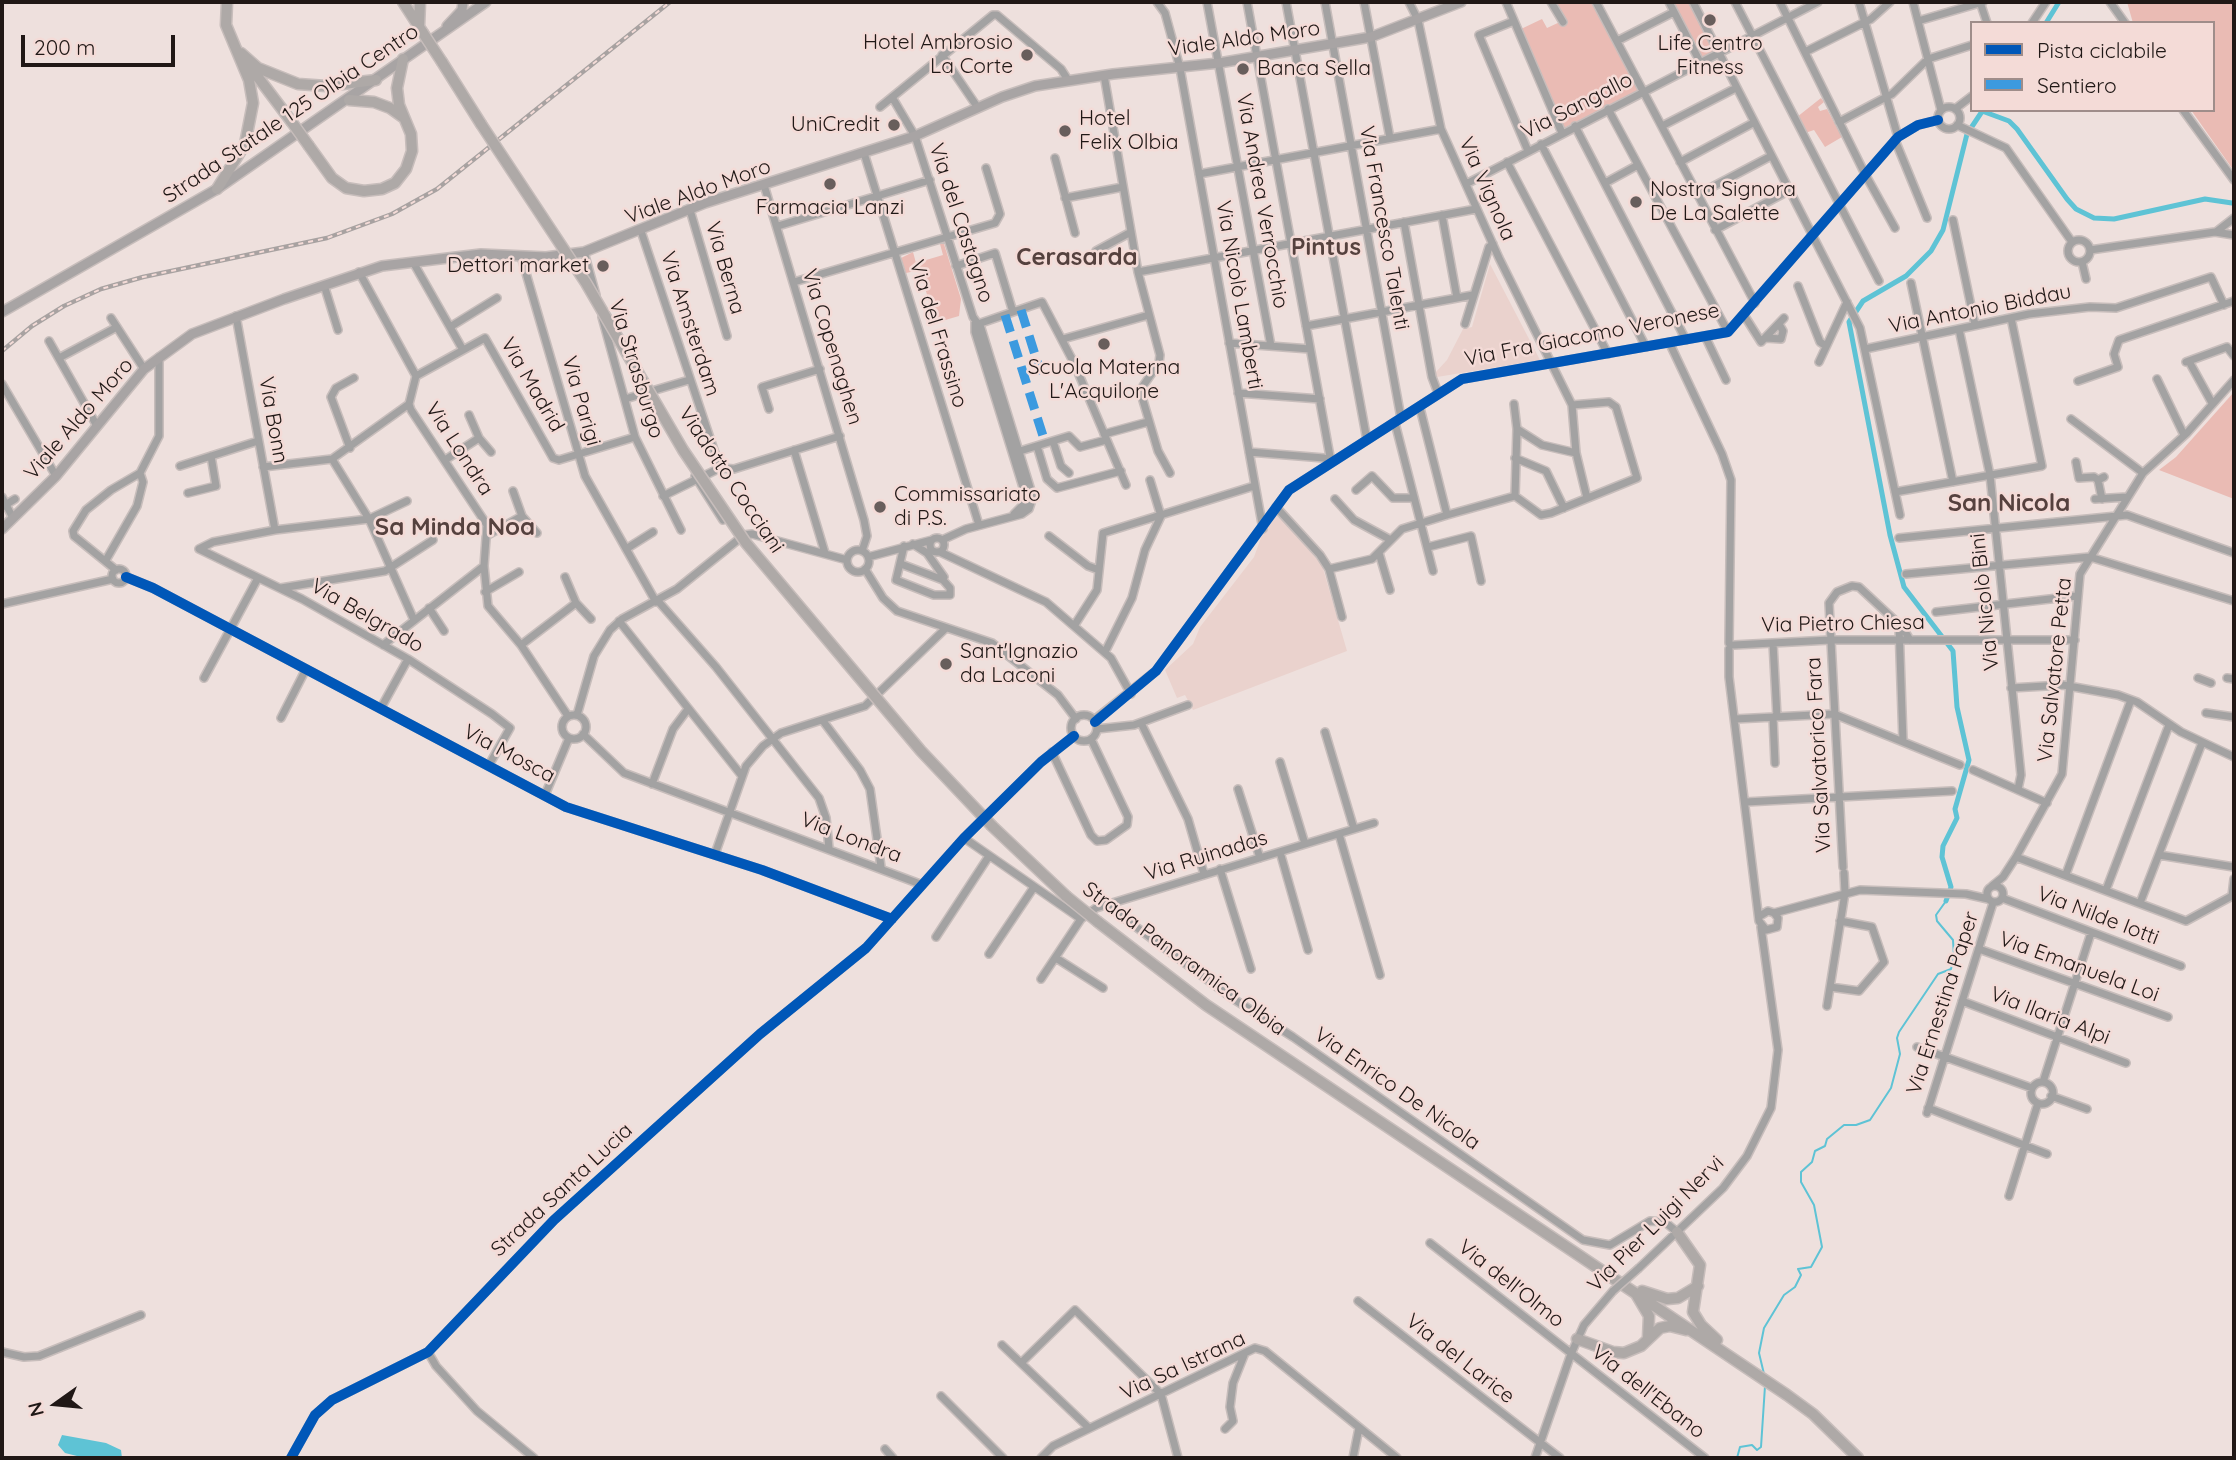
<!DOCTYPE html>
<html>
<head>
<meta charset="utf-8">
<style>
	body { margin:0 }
	#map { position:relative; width:2236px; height:1460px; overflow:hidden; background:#eee0dd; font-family:Quicksand,sans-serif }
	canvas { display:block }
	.frame { position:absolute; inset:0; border:4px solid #201816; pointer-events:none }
	.legend { position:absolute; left:1970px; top:21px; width:245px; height:91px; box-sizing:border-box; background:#f4dbd7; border:2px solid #9f8d8a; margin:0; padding:9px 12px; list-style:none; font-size:21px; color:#201816 }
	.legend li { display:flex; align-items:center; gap:14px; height:35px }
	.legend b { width:35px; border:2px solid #9f8d8a }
	.north { position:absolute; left:21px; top:1369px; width:70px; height:70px; -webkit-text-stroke:5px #f4dbd7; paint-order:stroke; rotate:255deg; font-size:19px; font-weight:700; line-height:28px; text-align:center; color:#201816 }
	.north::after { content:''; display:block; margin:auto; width:24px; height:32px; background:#201816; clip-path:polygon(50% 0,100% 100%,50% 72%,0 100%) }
	.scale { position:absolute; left:21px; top:35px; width:154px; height:32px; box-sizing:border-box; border:4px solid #201816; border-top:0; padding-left:9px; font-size:21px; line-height:24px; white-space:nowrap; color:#201816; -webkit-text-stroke:5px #f4dbd7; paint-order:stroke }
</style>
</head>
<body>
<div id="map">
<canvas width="2236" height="1460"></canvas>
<div class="frame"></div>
<ul class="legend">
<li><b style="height:9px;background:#0057b8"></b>Pista ciclabile</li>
<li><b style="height:9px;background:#3c9adf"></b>Sentiero</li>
</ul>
<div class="north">N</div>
<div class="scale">200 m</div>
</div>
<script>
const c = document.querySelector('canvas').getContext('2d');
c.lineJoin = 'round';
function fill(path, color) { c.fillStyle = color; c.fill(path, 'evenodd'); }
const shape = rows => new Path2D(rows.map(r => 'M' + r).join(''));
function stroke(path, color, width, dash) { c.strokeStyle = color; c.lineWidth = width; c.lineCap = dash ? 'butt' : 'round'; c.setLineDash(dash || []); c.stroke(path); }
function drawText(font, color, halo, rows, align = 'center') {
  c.font = font + ' Quicksand,sans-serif'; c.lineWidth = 5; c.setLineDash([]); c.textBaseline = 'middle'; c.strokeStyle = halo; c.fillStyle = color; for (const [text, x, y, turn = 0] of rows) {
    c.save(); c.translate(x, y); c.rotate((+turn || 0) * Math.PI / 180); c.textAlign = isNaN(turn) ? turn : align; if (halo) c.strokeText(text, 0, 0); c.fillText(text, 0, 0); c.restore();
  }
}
fill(shape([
	[1490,264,1540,360,1437,377,1435,373,1447,360,1463,329,1472,327],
	[1275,516,1279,516,1322,565,1347,651,1193,710,1185,695,1177,698,1165,670,1193,644,1200,627,1254,557,1262,535]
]), '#ead2cd');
fill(shape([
	[1553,2,1593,2,1638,91,1564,128,1521,29,1542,19,1547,28,1562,21],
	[1671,2,1691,2,1715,52,1701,59],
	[2127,2,2234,2,2234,171,2191,110,2213,110,2213,23,2133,23],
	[1821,98,1824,102,1818,107,1820,111,1827,109,1842,137,1825,147,1814,130,1805,133,1797,117],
	[940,244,944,244,961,299,959,316,935,323,920,270,906,273,901,258,913,252,916,263,943,255],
	[2234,392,2234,499,2159,470,2176,457]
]), '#eabbb4');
fill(shape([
	[62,1435,106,1443,121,1450,122,1458,85,1458,65,1453,58,1445]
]), '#5ec3d5');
stroke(shape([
	[1764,1374,1759,1353,1764,1328,1784,1295,1795,1287,1801,1275,1798,1269,1811,1267,1822,1247,1814,1205,1801,1182,1801,1172,1812,1162,1815,1151,1825,1146,1827,1139,1844,1125,1856,1125,1870,1120,1891,1088,1900,1054,1897,1038,1899,1032,1938,974,1951,969,1954,957,1953,940,1937,921,1936,915,1946,901],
	[1737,1458,1740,1447,1752,1445,1757,1450,1761,1447,1765,1386]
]), '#5ec3d5', 2);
stroke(shape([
	[2046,23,2059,2],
	[1982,111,2009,121,2017,129,2067,199,2076,209,2094,218,2114,219,2205,199,2232,203],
	[1946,901,1951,887,1942,857,1943,846,1957,818,1955,809,1969,760,1957,707,1953,651,1904,587,1890,535,1849,322,1863,301,1906,276,1931,251,1943,230,1967,134,1983,110]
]), '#5ec3d5', 5);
const minor = shape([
	[1157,2,1165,13,1180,68,1263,529],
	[1207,2,1271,346],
	[1247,2,1331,462],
	[1286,2,1367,440],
	[1325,2,1401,418],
	[1364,2,1390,138],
	[1409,2,1418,20,1441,129,1499,258,1572,405,1576,453,1587,498],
	[1506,2,1562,133],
	[1551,2,1563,22],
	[1596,2,1755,303],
	[1669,2,1700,62],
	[1693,2,1860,328,1900,515],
	[1735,2,1879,281],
	[1780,2,1865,174,1895,228],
	[1859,2,1898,137],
	[1913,2,1941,110],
	[1980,2,1987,23],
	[2110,2,2125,23],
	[1514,21,1479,35,1528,151],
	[1918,21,1983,2],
	[2032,23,2046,2],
	[1617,41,1674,12],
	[1805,52,1871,19,1890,2],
	[942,55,978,108],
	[1104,75,1138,272,1160,355,1159,363,1143,386,1142,397,1158,451,1170,473],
	[892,97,915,136,973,317,981,328,1033,497,1029,509,1022,514,966,529,942,540],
	[880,107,993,15,997,15,1061,69,1068,80],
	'1938 118a11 11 0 1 1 22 0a11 11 0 1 1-22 0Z',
	[1608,109,1728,332],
	[1955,109,1972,96],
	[2183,110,2234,180],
	[1839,122,1892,94,1928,59,1972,45],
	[1957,125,2006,148,2072,242],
	[1575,126,1686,340],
	[1662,126,1736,88],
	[1895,140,1927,218],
	[1541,144,1646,347],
	[864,153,979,525],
	[1055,158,1075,233],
	[1507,162,1608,354],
	[1680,162,1753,123],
	[1199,174,1441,129],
	[1605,183,1638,165],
	[1466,184,1818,2],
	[764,185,864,520,867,536,862,551],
	[1697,195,1771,156],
	[1065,198,1123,187],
	[690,210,727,336],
	[1442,215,1457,298],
	[1953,220,1975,325],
	[1404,222,1432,377,1438,393],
	[778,226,930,180],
	[1715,230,1790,190],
	[641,231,720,468],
	[2216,232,2234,218],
	'2068 251a11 11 0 1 1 22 0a11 11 0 1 1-22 0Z',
	[2090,250,2215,232,2234,235],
	[1096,251,1131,232],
	[584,252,596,295],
	[521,256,585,476,656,602],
	[413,262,463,350],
	[2082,262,2086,279],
	[956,266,995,253,1013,312],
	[359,272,416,376,409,404,411,410,487,525,484,566,488,606,521,645,568,716],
	[1138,272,1476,209],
	[794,282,995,223,1000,214,986,168],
	[1911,283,1953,482],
	[324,285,338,330],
	[1798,286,1820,342,1826,346],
	[1744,315,1761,342,1784,318],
	[236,316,275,530],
	[602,317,635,437,681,530],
	[111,318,144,369],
	[975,322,975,332,1026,497,1025,503,1014,514],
	[978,324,1042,302,1074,363,1126,485],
	[1465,324,1489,247,1493,244],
	[1306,326,1473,295],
	[450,327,497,298],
	[1959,329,1990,475,2021,775,2018,789],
	[1705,336,1726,380],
	[1766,338,1781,339,1783,331,1779,324],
	[1063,339,1149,315],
	[49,341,97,426],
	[1669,342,1722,454,1731,480,1729,643],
	[1229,343,1310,349],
	[1865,349,2029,314,2090,307,2116,308,2211,277,2224,305],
	[59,358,117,327],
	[1819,362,1847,302],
	[2186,362,2227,347,2234,356],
	[2191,365,2212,403],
	[416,376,485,338,553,458,559,460,635,437],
	[2157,379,2184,435],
	[2078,381,2118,367,2114,354,2119,340,2234,301],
	[2,384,56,476],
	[1238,393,1320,399],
	[625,399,689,380],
	[1514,404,1517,429,1515,496],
	[1420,408,1447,515],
	[769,409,762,387,820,369],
	[469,415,479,438,491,452],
	[2071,419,2143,473],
	[1395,423,1433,571],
	[1517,429,1542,445,1576,453],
	[1104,434,1148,422],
	[1053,441,1061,466,1069,473],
	[1037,446,1047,479,1057,488,1121,471],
	[350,448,331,397,336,388,354,378],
	[794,450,825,553],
	[1020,451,1069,436,1080,447,1106,440],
	[1249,452,1324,458,1331,462],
	[1515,458,1546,471,1564,508],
	[332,459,369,519,414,620],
	[445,460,479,438],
	[2076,462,2079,478,2094,477,2098,480],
	[180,466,258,441],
	[263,467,332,459,409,404],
	[695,476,723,520],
	[1356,490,1372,476,1393,498,1413,498],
	[513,491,522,516,537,533],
	[1895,492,2042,466,2011,318],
	[188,493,216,486,211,456],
	[663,496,720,468,734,469,840,436],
	[2,497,13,518],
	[1335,499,1354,520,1389,539],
	[2095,499,2127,497],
	[2102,499,2098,480,2104,477],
	[2,507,15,499],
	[1276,507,1320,555,1329,569,1342,617],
	[488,535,522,516],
	[1049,536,1088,566,1099,570],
	[1899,538,2127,515,2234,553],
	'930 545a7 7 0 1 1 14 0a7 7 0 1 1-14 0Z',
	[913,544,927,553,944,577],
	[1428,547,1471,536,1481,581],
	[199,549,302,599,408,659,492,714,510,728,489,765],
	[199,549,213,542,275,530,369,519,407,501],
	[626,549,653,532],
	'847 561a11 11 0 1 1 22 0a11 11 0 1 1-22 0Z',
	[940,552,1046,602,1111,658,1131,694],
	[1379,553,1390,590],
	[868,557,932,540],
	[106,560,137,506,143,482,140,473,159,436,159,357],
	[901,564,943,580,950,588,950,595,934,595,896,580,904,546],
	[865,569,883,598,897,611,992,643,1058,695,1076,719],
	[1329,569,1372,559,1402,529,1447,515,1515,496,1541,515,1551,513,1637,478,1616,407,1609,402,1572,405],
	'112 576a7 7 0 1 1 14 0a7 7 0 1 1-14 0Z',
	[116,570,74,536,73,531,86,510,111,490,140,473],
	[1906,574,2090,557,2234,601],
	[126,577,153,588,566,807,762,870,892,919],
	[565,577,576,603],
	[281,588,385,571,433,540],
	[485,592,519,572],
	[658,601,716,667,819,798,826,818,829,848],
	[2,604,113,579],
	[429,608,444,631],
	[1936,612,2076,596],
	[619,621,742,776],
	[1074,626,1097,590,1103,533,1254,486],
	[1899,626,1903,741],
	[1773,643,1777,717],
	[383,645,484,566],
	[521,645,576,603,591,619],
	[1734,645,1830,640,2075,640],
	[1729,649,1729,677,1759,921,1766,930,1777,927,1778,918,1774,913,1768,911,1760,916],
	[1105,652,1132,598,1145,550,1161,516,1150,480],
	[204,678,258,578],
	[2198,678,2211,683],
	[2227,678,2234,679],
	[2011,688,2063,685,2118,695,2137,702,2181,732,2234,757],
	[381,708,408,659],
	[2206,713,2234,717],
	[577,715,594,656,610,630,622,619,677,589,744,535,752,534,847,560],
	'562 727a12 12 0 1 1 24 0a12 12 0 1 1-24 0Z',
	'1071 728a13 13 0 1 1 26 0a13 13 0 1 1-26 0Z',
	[1773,717,1775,763],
	[281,718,306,669],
	[1735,719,1834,714,1960,765],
	[1094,720,1156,671,1289,490,1462,379,1728,332,1898,137,1918,125,1938,120],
	[823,721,860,770,870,789,881,867],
	[1141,723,1188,819,1204,874],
	[1097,729,1134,725,1188,705],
	[1325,732,1354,829],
	[583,734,624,773,920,884],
	[1052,752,1091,835,1097,841,1106,840,1127,825,1128,817,1091,739],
	[1280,762,1305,844],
	[1973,770,2047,803],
	[652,784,673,729,688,709],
	[1238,789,1260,858],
	[545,795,569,738],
	[1746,802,1952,791],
	[1339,834,1380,975],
	[964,838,1081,919],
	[1280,852,1308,950],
	[715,854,746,766,763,746,781,733,865,706,946,628],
	[2159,855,2234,867],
	[2016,857,2186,921,2232,896,2234,879],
	[1843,867,1829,603,1837,592,1852,586,1859,587,1903,628,1910,640],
	[1220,869,1251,969],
	[2066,874,2131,700],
	'1987 894a8 8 0 1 1 16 0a8 8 0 1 1-16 0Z',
	[1992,886,2003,877,2016,857,2062,774,2080,574,2143,473,2187,433,2234,380],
	[2106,890,2169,725],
	[2002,898,2181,966],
	[2140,903,2202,743],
	[1105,904,1232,998,1293,1037,1583,1240,1610,1245,1650,1221,1665,1222,1677,1232],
	[1774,913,1860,890,1966,894,1988,899],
	[936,937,989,856],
	[1979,949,2168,1017],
	[989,954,1034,887],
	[1056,958,1103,988],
	[1041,979,1081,919,1096,908,1374,823],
	[1830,987,1859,991,1884,962,1872,927,1840,921],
	[1962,1001,2126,1063],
	[1827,1006,1845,893,1844,873],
	[1917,1047,2032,1088],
	[2043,1082,2091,933],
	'2031 1093a11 11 0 1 1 22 0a11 11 0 1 1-22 0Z',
	[2051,1096,2087,1109],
	[1928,1108,2047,1154],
	[1927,1113,1993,903],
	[2009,1196,2038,1103],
	[1430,1243,1705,1458],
	[1639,1268,1723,1188,1747,1156,1771,1108,1778,1050,1761,927],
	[1358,1301,1560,1458],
	[1002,1345,1089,1428],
	[2,1352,24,1357,39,1356,141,1315],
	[428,1352,436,1366,477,1411,534,1458],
	[1021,1363,1075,1310,1161,1394,1178,1458],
	[941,1396,1003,1458],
	[1225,1429,1233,1421,1230,1407,1233,1383,1245,1353],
	[885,1449,893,1458],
	[291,1458,315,1415,332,1400,428,1352,554,1220,760,1034,866,948,964,838,1041,762,1074,736],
	[1041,1458,1053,1446,1255,1348,1265,1351,1397,1458],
	[1353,1458,1359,1428],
	[1535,1458,1571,1354,1584,1325,1613,1291]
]);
const major = shape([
	[447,26,462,10,463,2],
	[2,312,217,189,486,2],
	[2,529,56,476,144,369,192,334,284,299,382,266,481,254,546,257,584,252,705,203,915,136,1002,97,1035,86,1113,74,1219,63,1371,37,1461,2]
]);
const highway = shape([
	[403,2,423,33],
	[419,26,420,2],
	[241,53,258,68,298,84,326,86,376,80],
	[442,62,481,124],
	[248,64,291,121],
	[349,100,374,102,390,108,404,118],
	[309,146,332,178,346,188,364,191,382,189,395,183,406,169,412,151,411,134,399,105,397,88,403,59],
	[217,189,245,144,253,103,249,80,226,25,227,2],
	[992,826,1066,896],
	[1098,922,1206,1005,1787,1395,1813,1414,1858,1458],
	[1677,1232,1700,1265,1693,1312,1701,1325,1717,1340],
	[1642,1291,1667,1299,1678,1298,1698,1286],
	[1636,1294,1649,1316,1648,1338],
	[1577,1339,1613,1352,1624,1353,1641,1346,1660,1328,1670,1326,1686,1330]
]);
stroke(minor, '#c7bdbb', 10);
stroke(major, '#c7bdbb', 12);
stroke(highway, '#c7bdbb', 13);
stroke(minor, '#a3a2a2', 7);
stroke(major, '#a8a4a4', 9);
stroke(highway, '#aea9a7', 10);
const rail = shape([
	[2,351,32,326,64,306,101,289,143,277,327,238,392,214,437,189,670,2]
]);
stroke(rail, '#a8a2a1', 4.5);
stroke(rail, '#f4dbd7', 2, [5]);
const minorBridge = shape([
	[1613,1291,1639,1268]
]);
const highwayBridge = shape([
	[423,33,442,62],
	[291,121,309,146],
	[481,124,586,283,683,450,746,543,921,751,992,826],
	[1066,896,1098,922]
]);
stroke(minorBridge, '#c7bdbb', 10, []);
stroke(highwayBridge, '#c7bdbb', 13, []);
stroke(minorBridge, '#a3a2a2', 7);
stroke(highwayBridge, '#aea9a7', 10);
stroke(shape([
	[1021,310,1041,374],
	[1005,315,1043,436]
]), '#3c9adf', 9, [18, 9]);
stroke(shape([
	[126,577,153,588,566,807,762,870,892,919],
	[1095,722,1156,671,1289,490,1462,379,1728,332,1898,137,1918,125,1938,120],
	[291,1458,315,1415,332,1400,428,1352,554,1220,760,1034,866,948,964,838,1041,762,1074,736]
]), '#0057b8', 10);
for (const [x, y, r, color] of [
	[1710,20,7,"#685e5c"],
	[1027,55,7,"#685e5c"],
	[1243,69,7,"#685e5c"],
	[894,125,7,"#685e5c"],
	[1065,131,7,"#685e5c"],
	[830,184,7,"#685e5c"],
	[1636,202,7,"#685e5c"],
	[603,266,7,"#685e5c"],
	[1104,344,7,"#685e5c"],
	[880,507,7,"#685e5c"],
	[946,664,7,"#685e5c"]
]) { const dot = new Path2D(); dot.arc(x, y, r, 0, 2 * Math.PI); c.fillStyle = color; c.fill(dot); stroke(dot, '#f4dbd7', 2.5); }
drawText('21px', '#201816', '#f4dbd7', [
	["Viale Aldo Moro",1244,39,-8],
	["Via Sangallo",1577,106,-27],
	["Strada Statale 125 Olbia Centro",291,114,-34],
	["Via Vignola",1487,189,66],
	["Viale Aldo Moro",698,192,-20],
	["Via Andrea Verrocchio",1262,201,80],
	["Via del Castagno",961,223,72],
	["Via Francesco Talenti",1384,228,80],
	["Via Berna",725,268,74],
	["Via Nicolò Lamberti",1239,295,80],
	["Via Antonio Biddau",1980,309,-11],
	["Via Amsterdam",690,324,72],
	["Via del Frassino",938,334,73],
	["Via Fra Giacomo Veronese",1592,335,-11],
	["Via Copenaghen",832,347,73],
	["Via Strasburgo",636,369,73],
	["Via Madrid",532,385,60],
	["Via Parigi",581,401,74],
	["Viale Aldo Moro",79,419,-49],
	["Via Bonn",273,420,80],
	["Via Londra",459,449,57],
	["Viadotto Cocciani",731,480,56],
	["Via Nicolò Bini",1985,602,-96],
	["Via Belgrado",367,616,30],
	["Via Pietro Chiesa",1843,624,-1],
	["Via Salvatore Petta",2055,670,-84],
	["Via Mosca",509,754,28],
	["Via Salvatorico Fara",1819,755,-93],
	["Via Londra",851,838,21],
	["Via Ruinadas",1206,856,-17],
	["Via Nilde Iotti",2098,916,21],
	["Strada Panoramica Olbia",1184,959,36],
	["Via Emanuela Loi",2079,967,20],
	["Via Ernestina Paper",1943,1003,-72],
	["Via Ilaria Alpi",2050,1016,21],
	["Via Enrico De Nicola",1397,1089,35],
	["Strada Santa Lucia",562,1190,-43],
	["Via Pier Luigi Nervi",1656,1224,-45],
	["Via dell'Olmo",1511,1284,38],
	["Via del Larice",1460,1359,38],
	["Via Sa Istrana",1183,1366,-25],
	["Via dell'Ebano",1648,1392,38]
]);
drawText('21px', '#201816', '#f4dbd7', [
	["Hotel Ambrosio",1013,43,"right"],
	["La Corte",1013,67,"right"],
	["Life Centro",1710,44,"center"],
	["Fitness",1710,68,"center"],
	["Banca Sella",1257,69],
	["Hotel",1079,119],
	["Felix Olbia",1079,143],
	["UniCredit",880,125,"right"],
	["Nostra Signora",1650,190],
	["De La Salette",1650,214],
	["Farmacia Lanzi",830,208,"center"],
	["Dettori market",589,266,"right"],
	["Scuola Materna",1104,368,"center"],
	["L'Acquilone",1104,392,"center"],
	["Commissariato",894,495],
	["di P.S.",894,519],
	["Sant'Ignazio",960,652],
	["da Laconi",960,676]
], 'left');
drawText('bold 24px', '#55413e', '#f4dbd7', [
	["Pintus",1326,248],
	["Cerasarda",1077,258],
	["San Nicola",2009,504],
	["Sa Minda Noa",455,528]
]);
</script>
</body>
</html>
